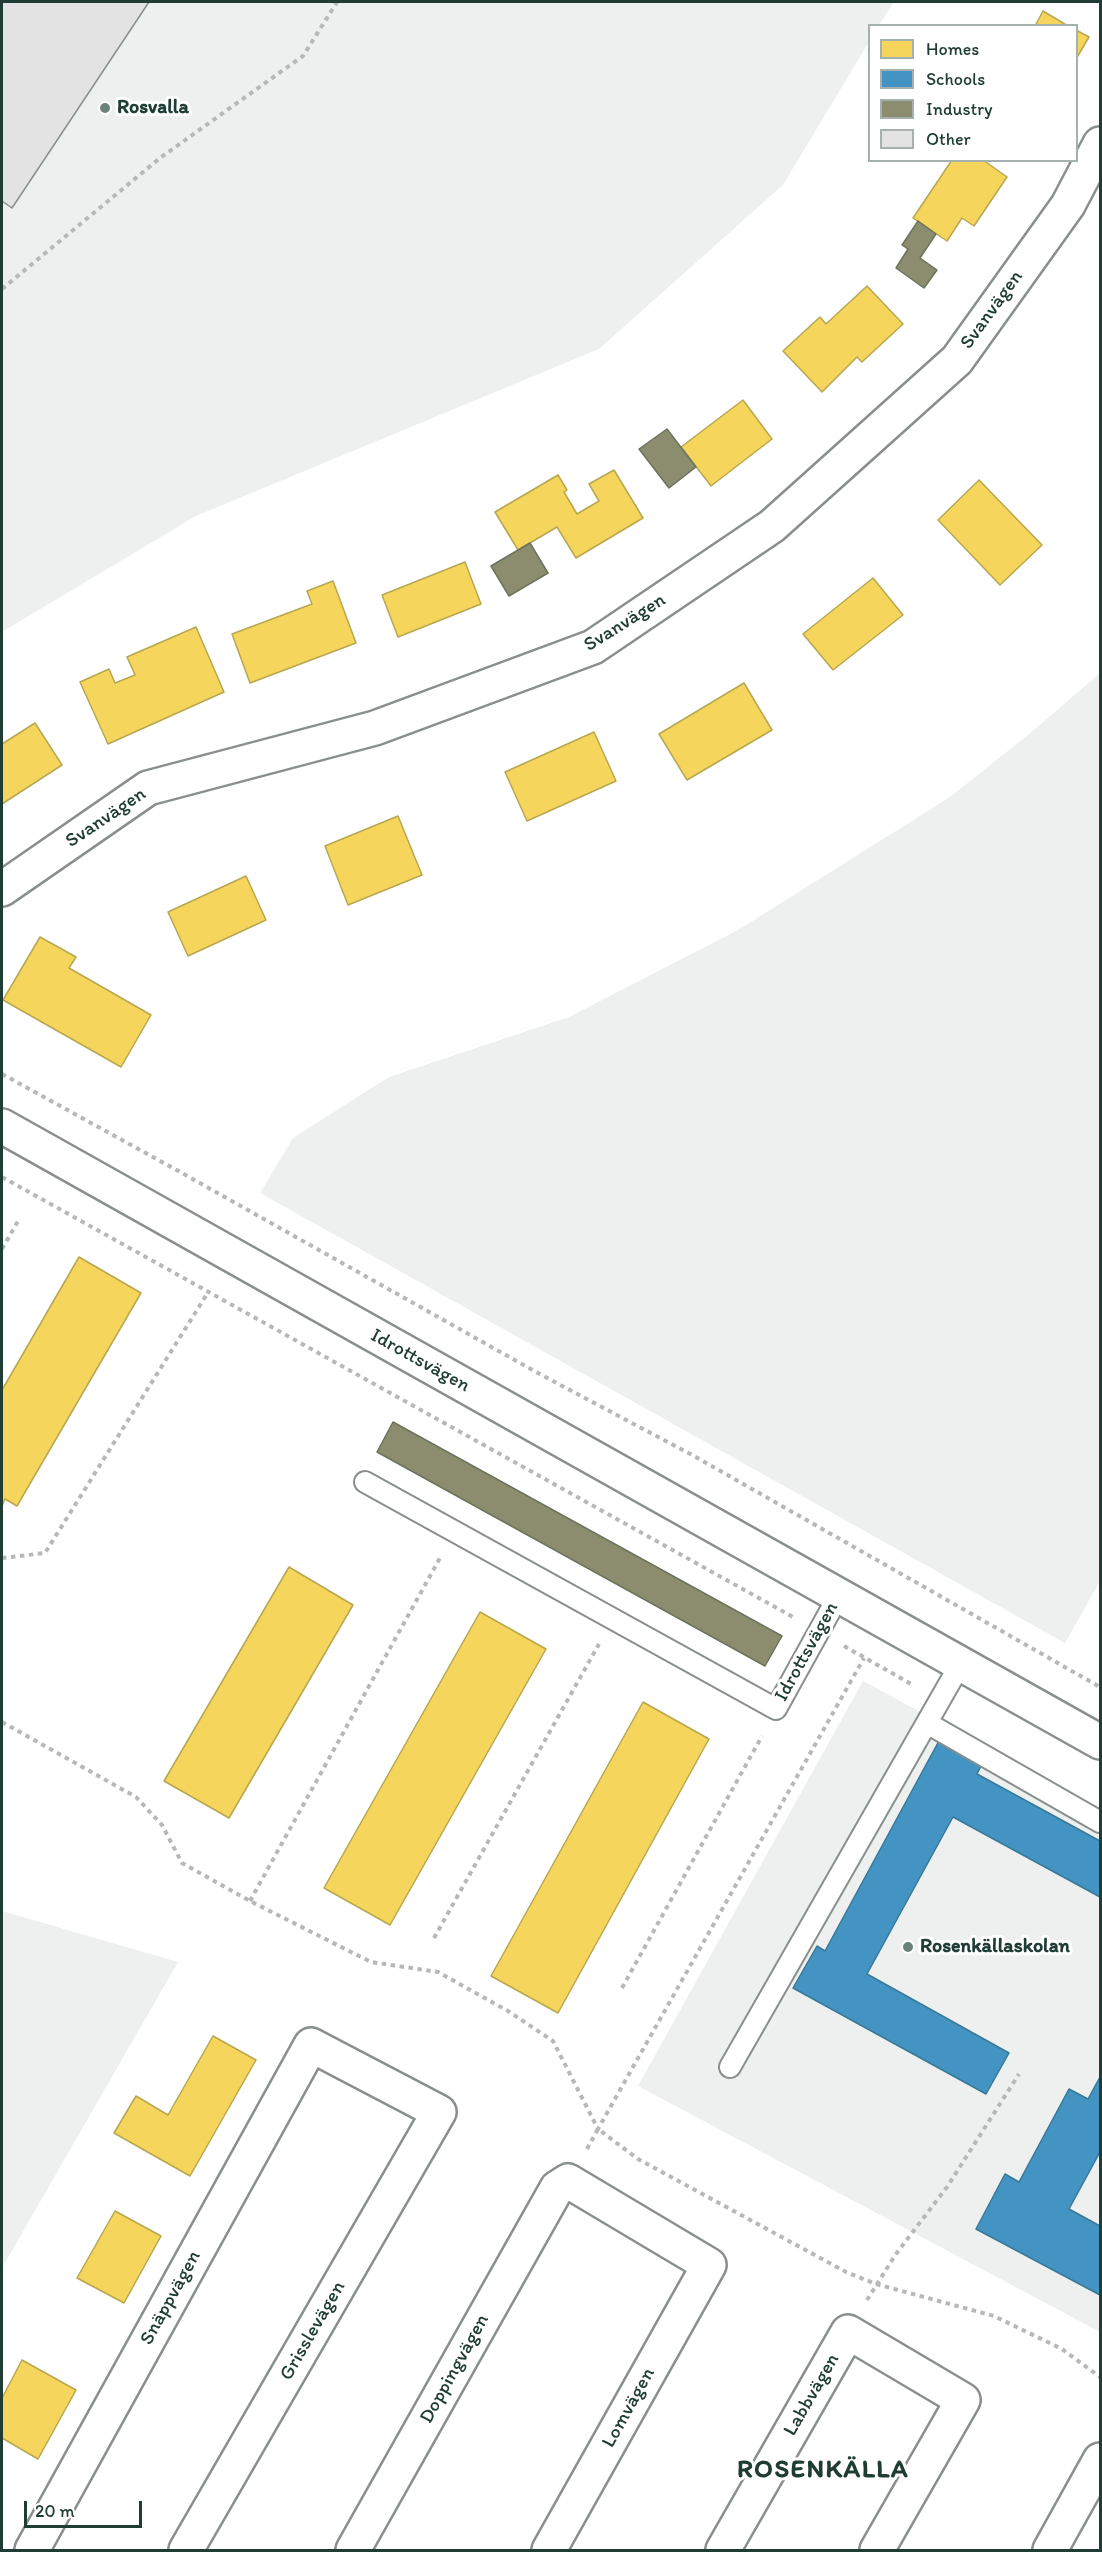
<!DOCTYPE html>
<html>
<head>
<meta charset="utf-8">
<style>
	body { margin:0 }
	#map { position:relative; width:1102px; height:2552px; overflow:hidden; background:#fff; font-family:Itim,sans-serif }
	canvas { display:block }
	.frame { position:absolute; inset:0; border:3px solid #1f3d34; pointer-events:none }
	.legend { position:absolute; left:868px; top:24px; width:210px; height:138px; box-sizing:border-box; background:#fff; border:2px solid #a5b1ae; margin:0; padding:8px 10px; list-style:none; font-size:18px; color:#1f3d34 }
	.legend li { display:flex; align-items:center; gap:12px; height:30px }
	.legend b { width:30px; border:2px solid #a5b1ae }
	.scale { position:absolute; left:24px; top:2501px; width:118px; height:27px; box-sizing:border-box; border:3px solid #1f3d34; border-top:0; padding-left:8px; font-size:18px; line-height:21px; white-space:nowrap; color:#1f3d34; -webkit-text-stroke:4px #fff; paint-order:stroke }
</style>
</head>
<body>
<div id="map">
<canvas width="1102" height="2552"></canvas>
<div class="frame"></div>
<ul class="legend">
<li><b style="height:16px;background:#f6d55c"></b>Homes</li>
<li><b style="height:16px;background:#4393c3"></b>Schools</li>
<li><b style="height:16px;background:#8c8c6e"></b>Industry</li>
<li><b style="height:16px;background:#e2e3e2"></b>Other</li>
</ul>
<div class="scale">20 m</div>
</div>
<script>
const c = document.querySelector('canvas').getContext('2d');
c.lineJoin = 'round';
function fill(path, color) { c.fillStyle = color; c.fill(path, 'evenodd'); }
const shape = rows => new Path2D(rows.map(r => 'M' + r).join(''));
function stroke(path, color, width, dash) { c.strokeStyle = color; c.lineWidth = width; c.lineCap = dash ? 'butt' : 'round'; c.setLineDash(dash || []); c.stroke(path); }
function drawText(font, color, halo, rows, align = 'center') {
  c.font = font + ' Itim,sans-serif'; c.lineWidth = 6; c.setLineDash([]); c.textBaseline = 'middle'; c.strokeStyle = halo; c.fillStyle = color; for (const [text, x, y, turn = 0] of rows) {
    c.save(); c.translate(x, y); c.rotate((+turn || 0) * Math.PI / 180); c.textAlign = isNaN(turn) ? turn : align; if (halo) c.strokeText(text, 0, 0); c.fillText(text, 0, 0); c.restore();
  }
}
fill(shape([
	[2,2,894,2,879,25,870,26,869,42,783,185,599,349,196,516,2,632],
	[1100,673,1100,1581,1065,1643,260,1193,293,1138,389,1077,569,1017,738,930,950,797,1034,730],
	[863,1681,1100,1809,1100,2332,638,2086],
	[2,1911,178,1962,2,2268]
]), '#edf0ef');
const homes = shape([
	[1043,11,1068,26,1035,26,1043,11],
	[1076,30,1089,37,1076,59,1076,30],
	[952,160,983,160,1007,177,974,226,962,218,947,241,913,218,952,160],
	[867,286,903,324,862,362,857,357,822,392,783,351,820,317,826,324,867,286],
	[743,400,772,439,711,486,681,447,743,400],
	[614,470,643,518,576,558,557,527,518,550,495,512,558,475,567,490,564,492,577,514,599,501,589,484,614,470],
	[979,480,1042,545,1000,585,938,520,979,480],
	[465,562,481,604,398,637,382,595,465,562],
	[873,578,903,615,833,670,803,634,873,578],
	[333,581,356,643,250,683,232,634,312,604,307,591,333,581],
	[196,627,224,692,108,744,80,682,109,669,115,683,135,675,127,657,196,627],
	[744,683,772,730,687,780,659,734,744,683],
	[35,723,62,765,2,804,2,744,35,723],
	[594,732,616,781,527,821,505,772,594,732],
	[398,816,422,875,348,905,325,846,398,816],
	[246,876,266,920,188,956,168,912,246,876],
	[40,937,76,957,69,968,151,1015,121,1067,3,1000,40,937],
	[79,1257,141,1293,17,1506,5,1499,2,1506,2,1390,79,1257],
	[289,1567,353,1605,229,1818,164,1781,289,1567],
	[480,1612,546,1649,390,1925,324,1888,480,1612],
	[643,1702,709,1739,558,2013,491,1976,643,1702],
	[213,2036,256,2060,190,2176,114,2133,136,2096,168,2115,213,2036],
	[115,2211,161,2236,124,2303,77,2278,115,2211],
	[22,2360,76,2390,38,2459,2,2438,2,2398,22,2360]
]);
fill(homes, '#f6d55c');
stroke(homes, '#b6a750', 1.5);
const schools = shape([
	[940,1739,983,1762,977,1774,1100,1841,1100,1897,953,1817,867,1974,1009,2053,986,2094,793,1988,817,1946,825,1951,940,1739],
	[1100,2077,1100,2152,1069,2209,1100,2226,1100,2295,976,2229,1005,2174,1019,2182,1069,2089,1088,2099,1100,2077]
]);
fill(schools, '#4393c3');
stroke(schools, '#387998', 1.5);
const industry = shape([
	[918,221,936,234,920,258,937,270,924,288,896,268,908,249,902,245,918,221],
	[667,429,696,467,669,488,639,449,667,429],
	[530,543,548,573,509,596,491,566,530,543],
	[393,1422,782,1636,765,1666,377,1452,393,1422]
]);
fill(industry, '#8c8c6e');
stroke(industry, '#6b745d', 1.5);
const building = shape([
	[2,2,149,2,12,208,2,201,2,2]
]);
fill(building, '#e2e3e2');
stroke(building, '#898f8d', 1.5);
const service = shape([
	[365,1482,776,1709,839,1595],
	[927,1723,1100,1822],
	[730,2067,961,1663]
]);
const minor = shape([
	[2,889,148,788,375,728,593,647,772,526,957,360,1068,205,1100,144],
	[2,1126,1100,1742],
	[32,2550,311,2045,439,2112,186,2550],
	[353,2550,557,2188,568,2181,709,2265,549,2550],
	[723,2550,848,2332,963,2400,877,2550],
	[1050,2550,1100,2460]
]);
stroke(service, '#898f8d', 24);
stroke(minor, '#898f8d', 38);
stroke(shape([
	[2,289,160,158,303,56,337,2],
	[2,1074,182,1173,536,1372,694,1456,1100,1687],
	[2,1177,793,1617],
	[2,1249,18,1221],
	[2,1558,45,1553,207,1294],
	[844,1646,913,1685],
	[2,1722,136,1797,162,1825,182,1863,250,1901,371,1962,438,1972,508,2011,553,2041,598,2129,864,1658],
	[250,1901,440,1558],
	[434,1938,599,1644],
	[622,1988,762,1736],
	[587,2149,598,2129,638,2159,846,2272,876,2284,994,2316,1062,2349,1100,2377],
	[867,2300,896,2254,947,2187,1019,2074]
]), '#b6b9b8', 4, [4.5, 4.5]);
stroke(service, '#fff', 20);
stroke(minor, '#fff', 33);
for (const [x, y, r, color] of [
	[105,108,6,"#6d817b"],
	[908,1947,6,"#6d817b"]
]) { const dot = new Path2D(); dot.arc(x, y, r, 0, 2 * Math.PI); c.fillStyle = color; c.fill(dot); stroke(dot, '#fff', 2); }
drawText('bold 20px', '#1f3d34', '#fff', [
	["Rosvalla",117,108],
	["Rosenkällaskolan",920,1947]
], 'left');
drawText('20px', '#1f3d34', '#fff', [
	["Svanvägen",992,310,-54],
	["Svanvägen",625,623,-32],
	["Svanvägen",106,818,-34],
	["Idrottsvägen",420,1361,29],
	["Idrottsvägen",807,1652,-61],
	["Snäppvägen",171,2298,-61],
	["Grisslevägen",313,2331,-60],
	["Doppingvägen",455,2369,-61],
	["Labbvägen",812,2395,-60],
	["Lomvägen",629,2408,-61]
]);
c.letterSpacing = '1.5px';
drawText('bold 26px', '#1f3d34', '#fff', [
	["ROSENKÄLLA",823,2470]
]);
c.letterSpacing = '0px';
</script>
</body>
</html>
